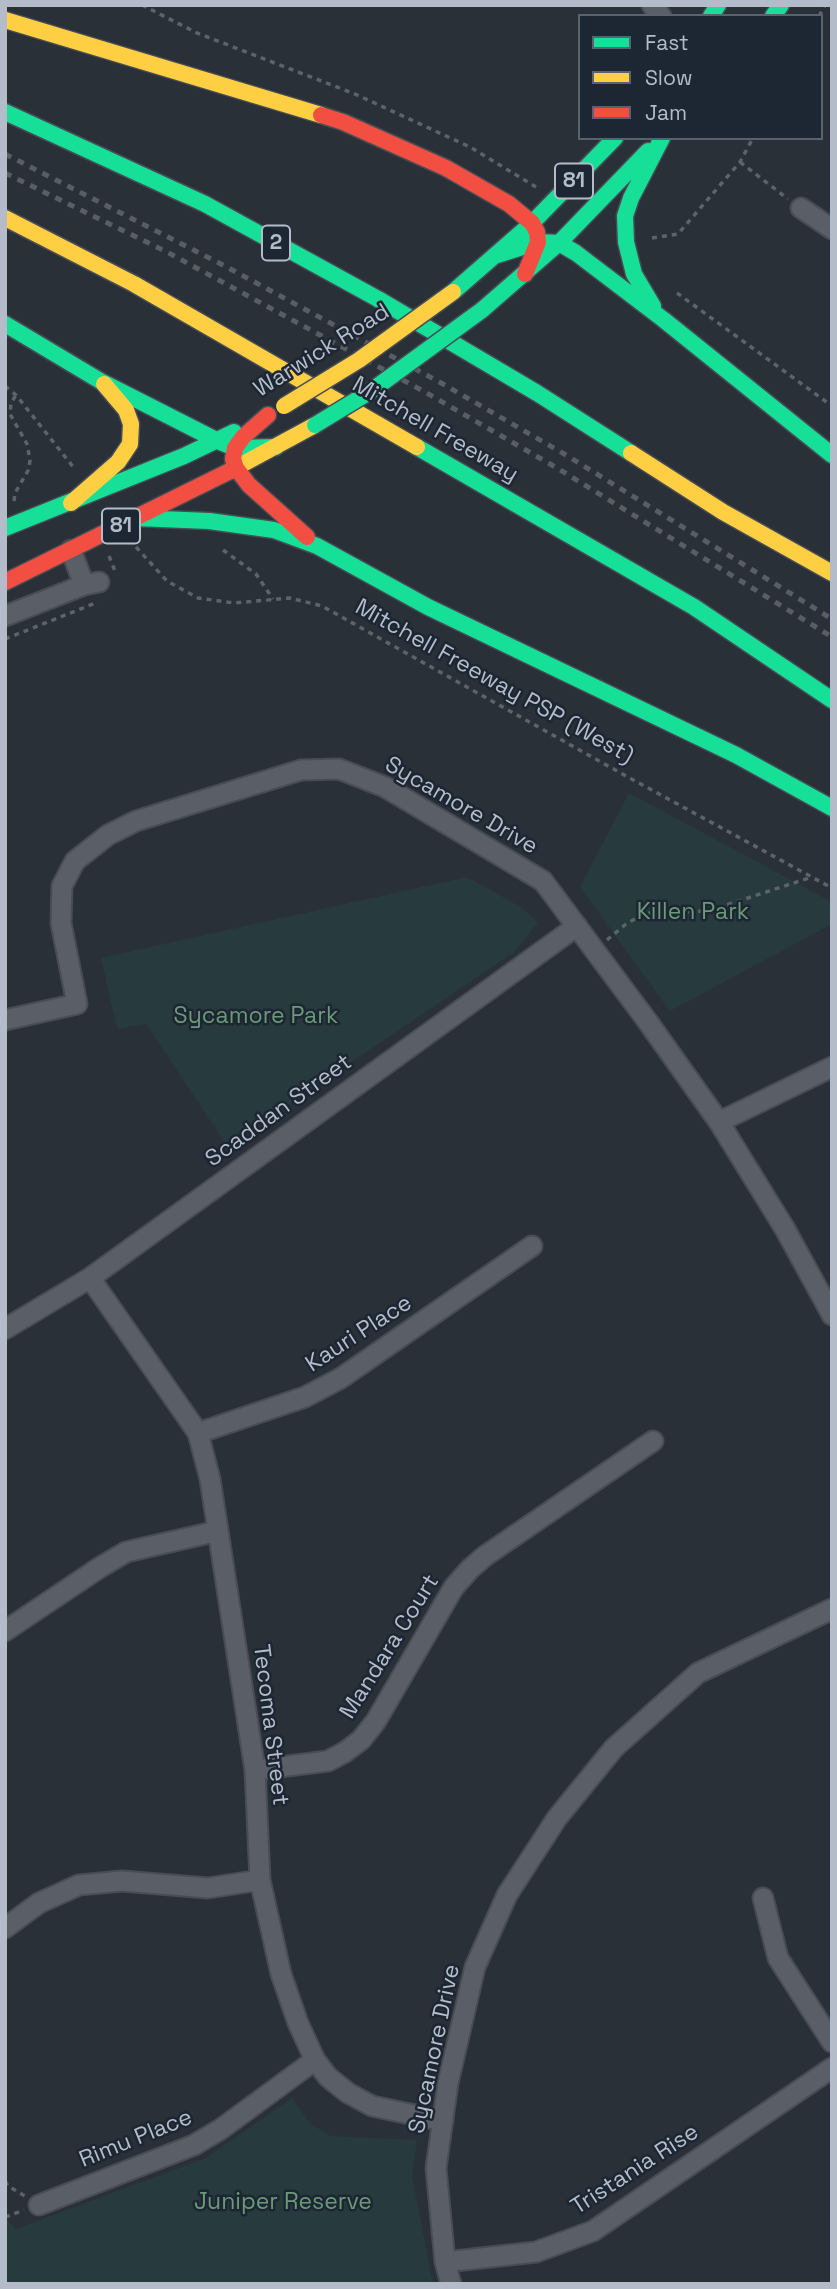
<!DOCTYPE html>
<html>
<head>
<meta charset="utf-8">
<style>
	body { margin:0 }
	#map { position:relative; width:837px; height:2289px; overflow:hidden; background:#2a3038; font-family:"Space Grotesk",sans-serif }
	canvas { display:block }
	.frame { position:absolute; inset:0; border:7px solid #b4bcc9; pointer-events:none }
	.legend { position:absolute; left:578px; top:14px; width:245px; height:126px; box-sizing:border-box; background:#1d2633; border:2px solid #59626f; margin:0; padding:9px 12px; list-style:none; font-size:21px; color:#b4bcc9 }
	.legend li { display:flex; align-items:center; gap:14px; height:35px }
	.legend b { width:35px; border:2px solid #59626f }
</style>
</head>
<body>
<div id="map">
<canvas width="837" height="2289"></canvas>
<div class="frame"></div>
<ul class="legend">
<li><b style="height:9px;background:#16e098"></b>Fast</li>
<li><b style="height:9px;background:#ffcf43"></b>Slow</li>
<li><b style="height:9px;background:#f24e42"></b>Jam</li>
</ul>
</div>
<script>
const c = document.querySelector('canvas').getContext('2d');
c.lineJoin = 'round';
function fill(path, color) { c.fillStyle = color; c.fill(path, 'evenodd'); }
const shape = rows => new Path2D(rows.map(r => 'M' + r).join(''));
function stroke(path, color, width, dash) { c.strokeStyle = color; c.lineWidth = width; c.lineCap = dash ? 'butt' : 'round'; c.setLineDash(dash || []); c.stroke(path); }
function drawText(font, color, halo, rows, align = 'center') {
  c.font = font + ' "Space Grotesk",sans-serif'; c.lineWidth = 5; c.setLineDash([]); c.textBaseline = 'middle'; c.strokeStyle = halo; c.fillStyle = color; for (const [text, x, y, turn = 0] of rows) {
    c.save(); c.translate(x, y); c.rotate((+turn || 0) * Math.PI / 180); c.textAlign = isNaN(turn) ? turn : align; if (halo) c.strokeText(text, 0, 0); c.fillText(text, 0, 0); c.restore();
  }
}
fill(shape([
	[629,793,832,902,832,924,670,1011,580,887],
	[467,877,521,907,538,923,513,953,227,1146,146,1024,117,1029,101,958],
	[292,2098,310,2123,330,2136,417,2140,412,2176,433,2284,5,2284,5,2218,16,2229,206,2158]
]), '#273a3e');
const street = shape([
	[652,5,661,16],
	[801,208,832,229],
	[71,550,84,585],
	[5,616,84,585,99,582],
	[5,1020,77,1004,61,923,62,886,75,861,108,835,136,821,301,770,339,769,385,787,543,881,648,1022,719,1122,785,1229,832,1315],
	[719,1122,832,1067],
	[90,1278,198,1433,210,1479,255,1770,260,1880,281,1974,298,2023,315,2060,328,2077,348,2093,372,2106,443,2121],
	[5,1329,90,1278,577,926],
	[198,1433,305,1397,341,1378,532,1246],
	[5,1631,99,1568,126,1552,218,1531],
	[255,1770,328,1761,345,1752,361,1740,376,1721,454,1587,470,1569,485,1556,653,1441],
	[763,1898,778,1958,832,2042],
	[5,1928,39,1903,79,1885,122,1881,208,1888,260,1880],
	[39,2205,194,2145,221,2129,315,2060],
	[445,2262,536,2252,593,2231,832,2068],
	[451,2284,445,2262,436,2168,448,2083,475,1967,507,1895,557,1818,614,1748,698,1673,832,1609]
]);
const fast = shape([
	[711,16,718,5],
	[773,16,781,5],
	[5,112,205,204,378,299,537,393,631,453],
	[497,255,538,242,559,243,576,253,664,320,832,455],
	[453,292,532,223,615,138],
	[653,306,634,274,626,242,625,216,631,198,662,138],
	[482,310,559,243,648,151],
	[5,324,102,382,218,441,235,448,276,447],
	[417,447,694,607,832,700],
	[136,518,209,521,274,530,317,546,428,607,736,755,832,808],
	[5,528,184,456,234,432]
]);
const slow = shape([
	[5,20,321,115],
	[5,218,134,284,417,447],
	[631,453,723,512,832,573],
	[230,471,315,425],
	[71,503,118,462,130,444,131,424,126,410,104,384]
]);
const jam = shape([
	[321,115,343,122,446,168,509,204,532,223,537,232,538,242,525,274],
	[268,415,243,437,235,448,233,459,236,468,249,485,307,537],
	[5,582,230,471]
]);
stroke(street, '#484c53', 23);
stroke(fast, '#484c55', 19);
stroke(slow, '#484c55', 19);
stroke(jam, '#484c55', 19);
stroke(shape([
	[142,5,197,33,355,94,470,147,536,187],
	[819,16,825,5],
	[740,162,788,199],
	[652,238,678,234,740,162,753,138],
	[677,293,832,406],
	[5,386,16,395,74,468],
	[14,501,15,493,29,469,30,460,27,444,10,414,11,403,16,395],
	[136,547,167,581,198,598,234,603,290,598,322,606,626,776,832,888],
	[223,550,256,574,273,599],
	[109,556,115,571],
	[5,639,98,602],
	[607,940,626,924,645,913,708,911,812,877],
	[5,2181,8,2186,25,2196],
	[5,2217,24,2210]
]), '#5d636a', 3.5, [5, 5]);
stroke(street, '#5a5e66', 19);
stroke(fast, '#16e098', 16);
stroke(slow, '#ffcf43', 16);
stroke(jam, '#f24e42', 16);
stroke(shape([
	[5,154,225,266,443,384,566,455,832,619],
	[5,173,167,252,425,392,557,468,832,637]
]), '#595d64', 5, [7, 7]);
const fastBridge = shape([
	[315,425,371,391,482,310]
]);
const slowBridge = shape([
	[284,406,359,360,453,292]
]);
stroke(fastBridge, '#484c55', 19, []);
stroke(slowBridge, '#484c55', 19, []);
stroke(fastBridge, '#16e098', 16);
stroke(slowBridge, '#ffcf43', 16);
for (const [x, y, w] of [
	[574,181,38],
	[276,243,28],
	[121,526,38]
]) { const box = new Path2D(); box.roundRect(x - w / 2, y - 17.5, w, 35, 5); c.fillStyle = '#1d2633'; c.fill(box); stroke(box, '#b4bcc9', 2); }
drawText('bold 21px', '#b4bcc9', null, [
	["81",574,181],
	["2",276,243],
	["81",121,526]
]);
drawText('23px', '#b4bcc9', '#1d2633', [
	["Warwick Road",322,351,-32],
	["Mitchell Freeway",435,430,30],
	["Mitchell Freeway PSP (West)",494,682,29],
	["Sycamore Drive",461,806,30],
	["Scaddan Street",279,1111,-36],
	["Kauri Place",359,1334,-33],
	["Mandara Court",390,1647,-58],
	["Tecoma Street",270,1725,83],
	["Sycamore Drive",435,2049,-78],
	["Rimu Place",136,2139,-22],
	["Tristania Rise",635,2170,-33]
]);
drawText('23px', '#6b9a76', '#1d2633', [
	["Killen Park",693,913],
	["Sycamore Park",256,1017],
	["Juniper Reserve",283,2203]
]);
</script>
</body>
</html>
